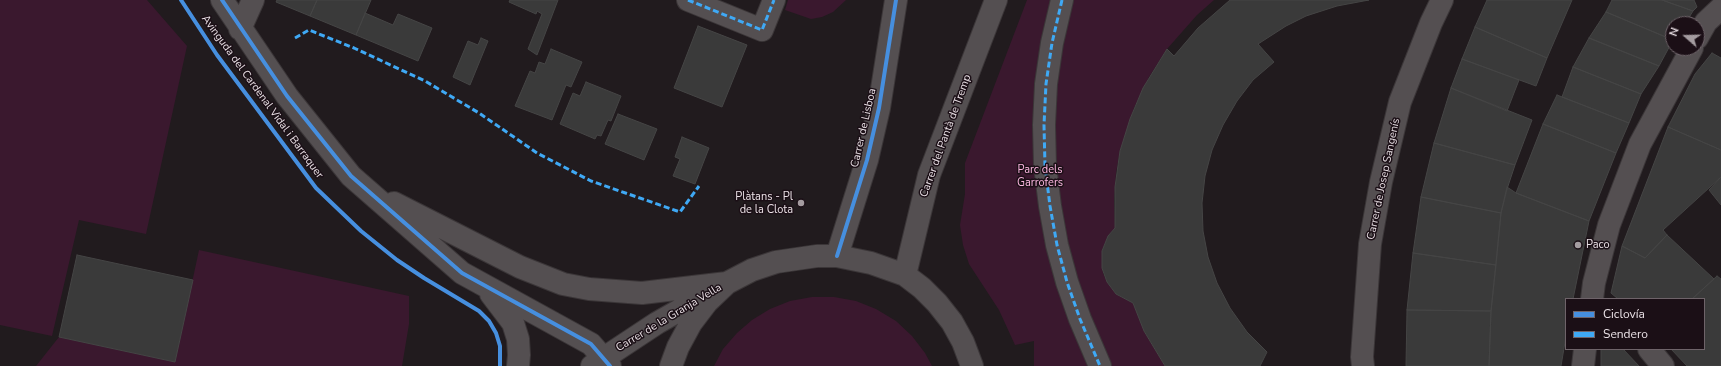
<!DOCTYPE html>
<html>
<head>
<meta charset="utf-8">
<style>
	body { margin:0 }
	#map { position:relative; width:1721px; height:366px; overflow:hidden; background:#211b1e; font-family:"Nunito Sans",sans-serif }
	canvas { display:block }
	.legend { position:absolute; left:1565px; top:298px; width:140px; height:52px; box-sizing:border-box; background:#1b0f16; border:1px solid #6e6369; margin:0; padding:5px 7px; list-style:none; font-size:12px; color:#eae1e6 }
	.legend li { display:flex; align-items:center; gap:8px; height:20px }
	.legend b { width:20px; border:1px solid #6e6369 }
	.north { position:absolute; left:1665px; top:16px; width:40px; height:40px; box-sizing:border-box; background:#1b0f16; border:1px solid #6e6369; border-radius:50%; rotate:290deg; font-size:11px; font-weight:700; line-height:16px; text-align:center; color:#eae1e6 }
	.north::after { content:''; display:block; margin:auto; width:14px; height:18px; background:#a49ca0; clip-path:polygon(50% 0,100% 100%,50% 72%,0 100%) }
</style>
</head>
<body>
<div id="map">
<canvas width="1721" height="366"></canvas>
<ul class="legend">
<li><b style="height:5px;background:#468fdf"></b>Ciclovía</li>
<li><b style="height:5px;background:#3fa9f5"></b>Sendero</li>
</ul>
<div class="north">N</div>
</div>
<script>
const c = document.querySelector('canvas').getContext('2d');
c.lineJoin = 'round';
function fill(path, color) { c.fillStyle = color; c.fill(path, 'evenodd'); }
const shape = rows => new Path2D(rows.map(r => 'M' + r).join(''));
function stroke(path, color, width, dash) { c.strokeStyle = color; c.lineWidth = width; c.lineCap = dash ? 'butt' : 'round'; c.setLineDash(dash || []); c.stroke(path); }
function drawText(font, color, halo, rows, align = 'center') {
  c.font = font + ' "Nunito Sans",sans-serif'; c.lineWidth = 3; c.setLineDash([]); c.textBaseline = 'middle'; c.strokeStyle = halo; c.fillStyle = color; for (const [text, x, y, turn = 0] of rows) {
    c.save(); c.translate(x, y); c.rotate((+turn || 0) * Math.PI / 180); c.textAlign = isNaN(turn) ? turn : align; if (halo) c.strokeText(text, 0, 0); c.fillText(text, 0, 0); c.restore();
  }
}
fill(shape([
	[0,0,147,0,187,46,146,234,79,220,52,336,0,325],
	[788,0,846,0,833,12,822,17,811,19,785,10],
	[1027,0,1214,0,1197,15,1167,49,1149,77,1134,108,1120,151,1116,173,1114,200,1115,228,1108,236,1102,251,1103,273,1107,282,1116,294,1133,303,1144,331,1165,366,1034,366,1034,341,1015,345,999,310,969,264,963,245,960,225,965,194,965,163],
	[199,250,409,296,409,324,402,366,36,366,59,337,175,362],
	[812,297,834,297,856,301,876,309,896,321,912,336,925,353,932,366,714,366,723,349,737,333,752,320,770,309,790,301]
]), '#3a182e');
const building = shape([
	[277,0,317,0,310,16,276,2,277,0],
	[317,0,371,0,356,35,310,16,317,0],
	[510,0,558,0,537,55,528,49,542,14,537,11,536,14,509,2,510,0],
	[1230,0,1369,0,1337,6,1306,16,1286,26,1258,44,1274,62,1253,80,1237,101,1223,125,1212,150,1205,176,1202,203,1203,231,1208,257,1217,283,1230,308,1247,332,1267,352,1260,366,1165,366,1144,331,1133,303,1116,294,1107,282,1102,268,1102,251,1108,236,1115,228,1115,187,1120,151,1130,119,1143,88,1167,49,1174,56,1198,28,1230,0],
	[1487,0,1572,0,1547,58,1475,27,1487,0],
	[1612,0,1662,0,1693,11,1685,24,1673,24,1673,40,1606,12,1612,0],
	[1662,0,1694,0,1697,7,1693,11,1662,0],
	[1606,12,1673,40,1659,66,1589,38,1606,12],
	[365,13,393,25,398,14,432,28,418,61,356,35,365,13],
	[698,26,747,45,722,107,674,88,698,26],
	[1475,27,1547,58,1536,86,1462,59,1475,27],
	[481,38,488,41,470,85,453,77,468,41,478,45,481,38],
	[1589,38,1659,66,1641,94,1573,67,1589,38],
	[551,49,582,62,571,87,566,85,552,120,515,106,530,71,535,73,539,62,545,64,551,49],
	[1712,53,1721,58,1721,150,1668,127,1695,74,1712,53],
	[1462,59,1519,80,1507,111,1451,88,1462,59],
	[1573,67,1641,94,1629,123,1562,97,1573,67],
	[586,82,621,96,611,121,608,120,601,136,597,135,595,139,560,124,573,93,580,96,586,82],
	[1451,88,1532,120,1515,165,1434,143,1451,88],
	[1557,95,1629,123,1616,153,1543,124,1557,95],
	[618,114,657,129,644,160,605,144,618,114],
	[1543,124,1616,153,1589,221,1516,193,1543,124],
	[1668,127,1721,150,1721,177,1663,230,1667,235,1645,258,1622,246,1668,127],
	[682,137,709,148,695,184,673,176,680,159,675,157,682,137],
	[1434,143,1515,165,1507,189,1501,213,1421,197,1434,143],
	[1721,177,1721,205,1709,190,1721,177],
	[1507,187,1516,193,1589,221,1573,299,1566,299,1566,336,1561,366,1489,366,1491,311,1501,213,1507,187],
	[1421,197,1501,213,1496,265,1413,253,1421,197],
	[1667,235,1714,279,1692,299,1618,299,1611,293,1622,246,1645,258,1667,235],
	[1413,253,1496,265,1491,311,1407,310,1413,253],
	[77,255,193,280,175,362,59,337,77,255],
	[1717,276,1721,279,1721,366,1687,366,1671,349,1704,349,1704,299,1692,299,1717,276],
	[1407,310,1491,311,1489,366,1406,366,1407,310],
	[1601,349,1623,349,1639,366,1601,366,1601,349]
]);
fill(building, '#3a3a3a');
stroke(building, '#454545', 1);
const minor = shape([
	[222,0,287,96,351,176,462,273,591,344,610,366],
	[688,0,762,30,774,0],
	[1062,0,1052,43,1046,84,1044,125,1045,166,1050,206,1057,245,1067,282,1080,319,1100,366],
	[240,29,253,0],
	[1697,38,1706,22,1721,8],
	[394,203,520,267,563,284,589,289,642,293,727,283],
	[837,256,867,160,879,108,896,0],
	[905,275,929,175,996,0],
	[491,294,513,323,518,339,519,355,518,366],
	[1592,299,1594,283,1609,225,1640,144,1692,48],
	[1649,349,1663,366],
	[592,366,657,323,708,294],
	[671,366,678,347,691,323,707,302,727,283,752,270,776,262,817,256,837,256,871,263,905,275,922,288,937,303,952,322,963,342,972,366],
	[1363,366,1362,357,1370,244,1381,182,1400,102,1431,23,1442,0],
	[1583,366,1585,349]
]);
stroke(minor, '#3b3638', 24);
stroke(minor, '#544f51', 22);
stroke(shape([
	[688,0,762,30,774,0],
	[1062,0,1052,43,1046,84,1044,125,1045,166,1050,206,1057,245,1067,282,1080,319,1100,366],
	[295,38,309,30,354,48,425,81,479,113,537,153,591,181,680,212,699,186]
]), '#3fa9f5', 3, [6, 3]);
stroke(shape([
	[181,0,217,55,316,188,361,231,397,260,424,278,479,311,489,321,496,333,500,346,500,366],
	[222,0,287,96,351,176,462,273,591,344,610,366],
	[837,256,867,160,879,108,896,0]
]), '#468fdf', 4);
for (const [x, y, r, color] of [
	[801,203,4,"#a49ca0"],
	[1578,245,4,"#a49ca0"]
]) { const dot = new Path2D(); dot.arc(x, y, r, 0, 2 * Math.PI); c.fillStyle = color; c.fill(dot); stroke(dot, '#1b0f16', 1.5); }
drawText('11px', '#eae1e6', '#1b0f16', [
	["Avinguda del Cardenal Vidal i Barraquer",262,97,54],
	["Carrer de Lisboa",864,128,-77],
	["Carrer del Pantà de Tremp",946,136,-70],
	["Carrer de Josep Sangenís",1384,179,-78],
	["Carrer de la Granja Vella",669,318,-31]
]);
drawText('11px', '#fcb7e0', '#1b0f16', [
	["Parc dels",1040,170],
	["Garrofers",1040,183]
]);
drawText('11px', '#eae1e6', '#1b0f16', [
	["Plàtans - Pl",793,197],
	["de la Clota",793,210],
	["Paco",1586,245,"left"]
], 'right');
</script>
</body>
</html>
